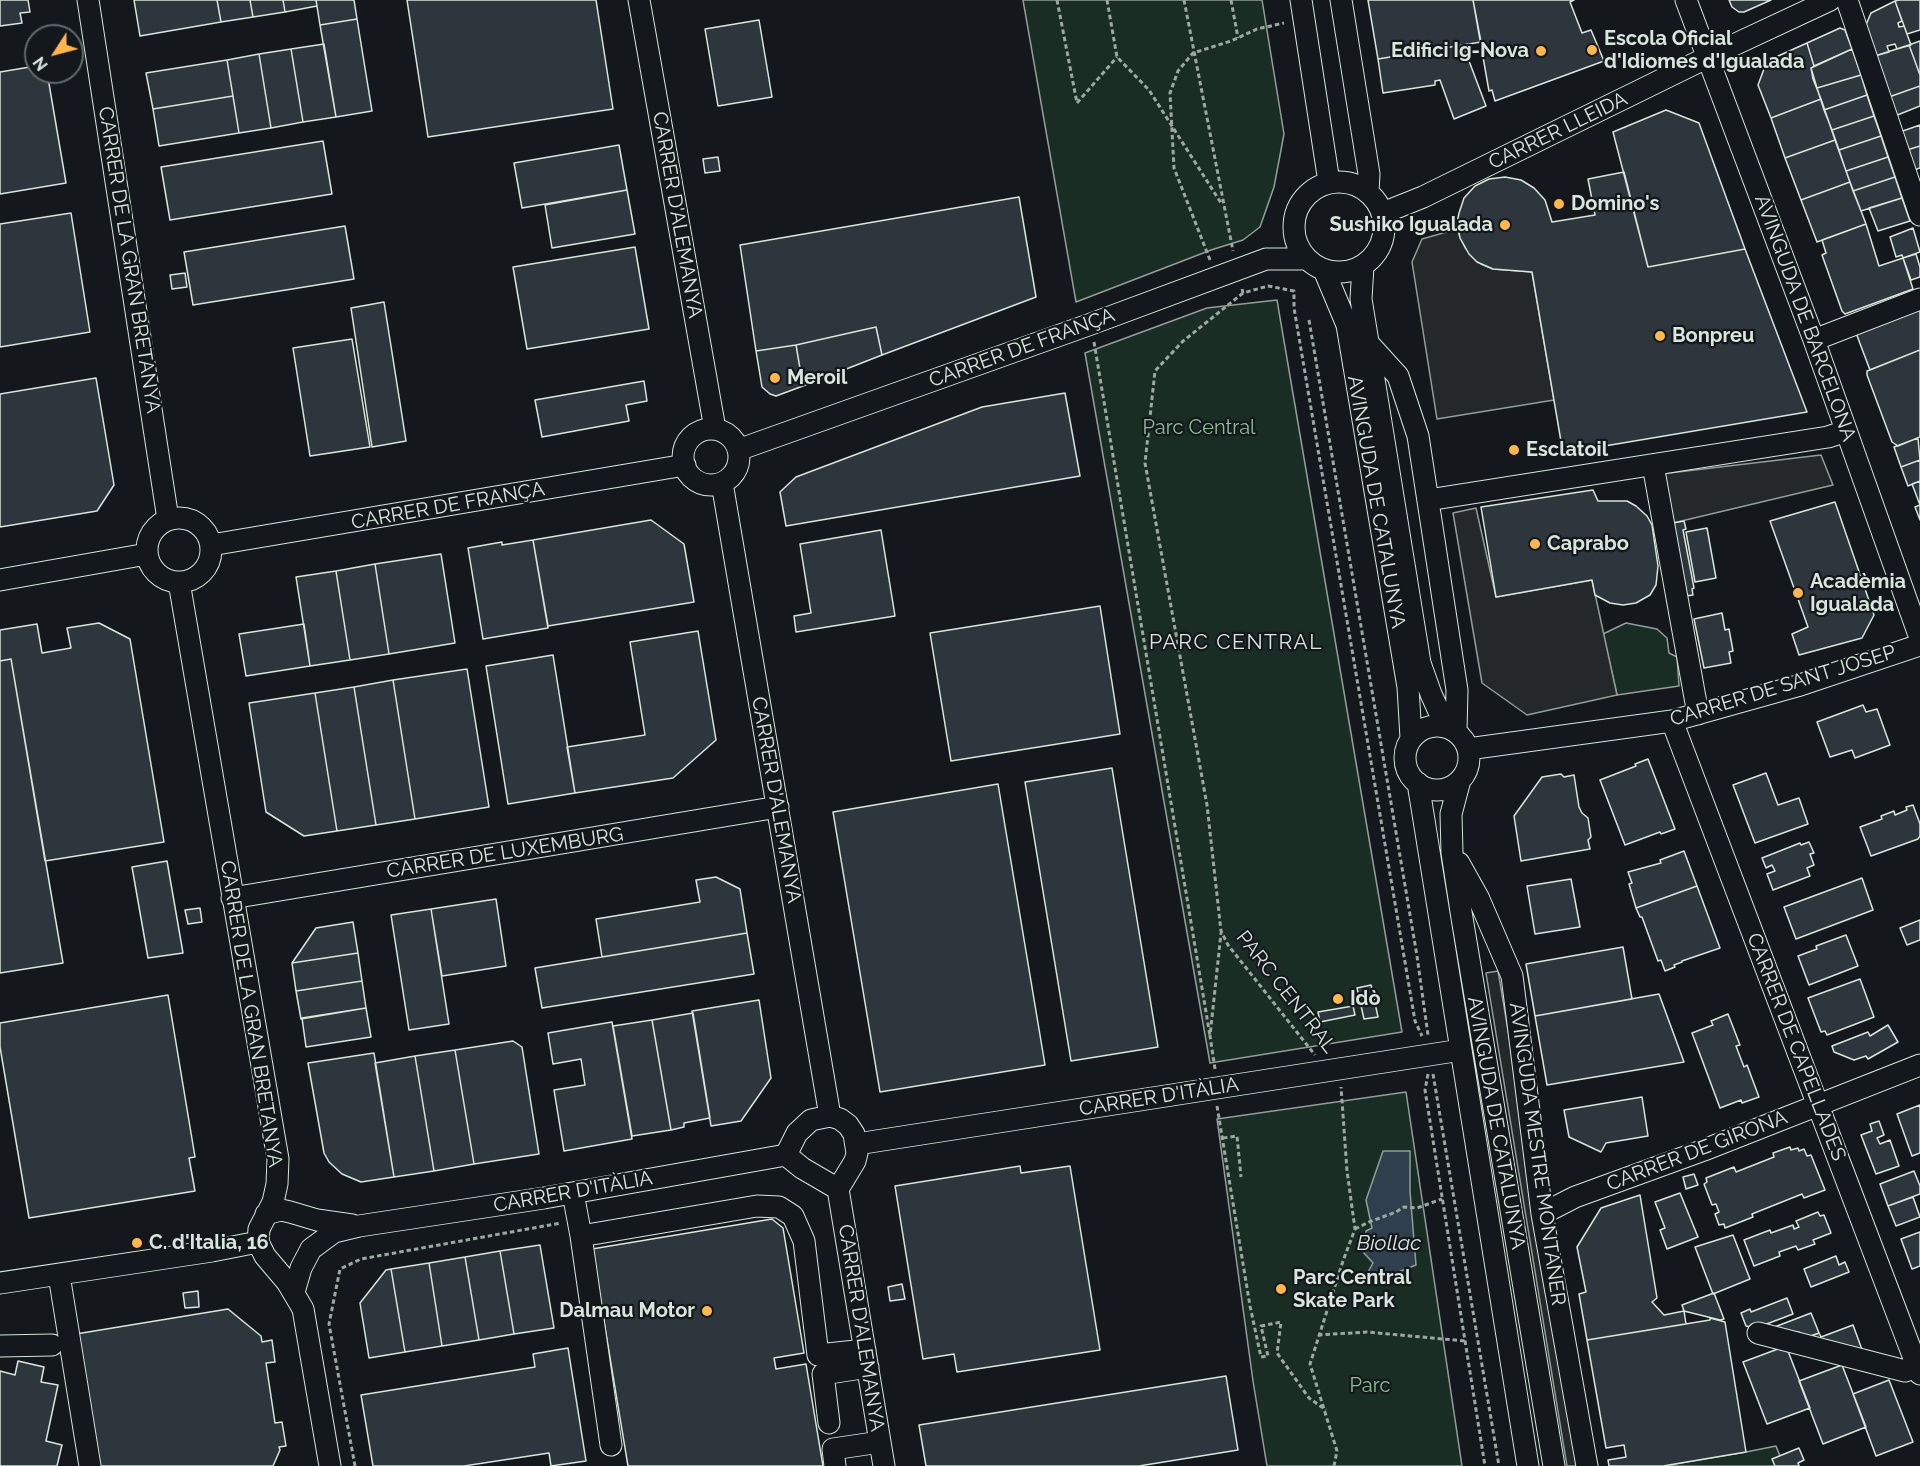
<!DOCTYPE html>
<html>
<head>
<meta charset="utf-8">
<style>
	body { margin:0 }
	#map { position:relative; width:1920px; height:1466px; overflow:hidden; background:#14181c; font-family:Raleway,sans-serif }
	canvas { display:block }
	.north { position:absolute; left:24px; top:24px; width:60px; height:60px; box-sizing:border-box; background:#14181c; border:2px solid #626a69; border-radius:50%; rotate:234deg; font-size:16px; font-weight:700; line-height:24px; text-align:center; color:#d8e6dc }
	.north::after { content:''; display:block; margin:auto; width:21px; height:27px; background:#ffb74d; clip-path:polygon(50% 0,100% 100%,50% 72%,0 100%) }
</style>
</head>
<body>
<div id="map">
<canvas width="1920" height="1466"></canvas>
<div class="north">N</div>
</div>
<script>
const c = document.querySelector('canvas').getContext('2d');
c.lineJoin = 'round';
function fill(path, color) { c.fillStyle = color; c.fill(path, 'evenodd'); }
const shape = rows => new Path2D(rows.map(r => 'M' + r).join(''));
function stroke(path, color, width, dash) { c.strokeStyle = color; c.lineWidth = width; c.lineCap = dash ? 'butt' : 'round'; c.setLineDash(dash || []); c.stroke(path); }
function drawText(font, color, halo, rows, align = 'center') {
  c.font = font + ' Raleway,sans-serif'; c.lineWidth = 4.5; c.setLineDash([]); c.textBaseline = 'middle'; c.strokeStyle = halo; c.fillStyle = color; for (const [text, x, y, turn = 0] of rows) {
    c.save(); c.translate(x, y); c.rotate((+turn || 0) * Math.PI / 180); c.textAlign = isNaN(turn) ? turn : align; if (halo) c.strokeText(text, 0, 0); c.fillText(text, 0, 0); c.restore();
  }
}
const green = shape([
	[1023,0,1262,0,1284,134,1274,187,1260,227,1243,240,1211,250,1076,302,1023,0],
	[1277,300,1402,1032,1210,1063,1085,353,1207,308,1277,300],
	[1626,623,1657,629,1667,638,1669,653,1677,657,1679,686,1617,695,1603,634,1626,623],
	[1406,1092,1462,1466,1267,1466,1253,1381,1217,1119,1406,1092],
	[1776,1446,1784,1466,1663,1466,1746,1452,1776,1446]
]);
fill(green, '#1a2d24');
stroke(green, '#939e99', 1.5);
const parking = shape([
	[1457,229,1465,248,1481,264,1493,269,1532,272,1554,400,1437,419,1412,262,1422,239,1457,229],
	[1821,455,1833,485,1673,523,1661,474,1821,455],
	[1476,508,1496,597,1592,580,1617,695,1527,715,1482,683,1453,513,1476,508],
	[1498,971,1582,1466,1567,1466,1486,973,1498,971]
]);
fill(parking, '#24282b');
stroke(parking, '#939e99', 1.5);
const water = shape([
	[1383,1151,1410,1151,1410,1191,1416,1265,1396,1273,1388,1283,1378,1277,1371,1278,1368,1272,1373,1263,1364,1253,1366,1231,1372,1228,1366,1200,1383,1151]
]);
fill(water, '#2f3f4d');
stroke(water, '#939e99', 1.5);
const building = shape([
	[0,0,28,0,30,12,20,13,22,23,0,26,0,0],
	[134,0,217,0,221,22,140,36,134,0],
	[217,0,250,0,253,17,221,22,217,0],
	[250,0,283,0,285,12,253,17,250,0],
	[283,0,316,0,317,6,285,12,283,0],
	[316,0,354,0,357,19,320,25,316,0],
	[407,0,596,0,613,109,428,137,407,0],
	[1368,0,1473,0,1481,42,1378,59,1368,0],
	[1473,0,1574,0,1570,2,1582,33,1591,30,1604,61,1495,101,1492,90,1489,91,1473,0],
	[1729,0,1771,0,1744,12,1739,12,1732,7,1729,0],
	[1899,0,1920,0,1920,30,1907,34,1895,1,1899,0],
	[1895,1,1902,21,1898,23,1899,27,1904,26,1911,45,1897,49,1895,44,1887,46,1889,52,1875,56,1865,27,1871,13,1895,1],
	[357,19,372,111,336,117,320,25,357,19],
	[759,20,772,97,718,106,705,29,759,20],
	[1840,28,1845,30,1852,49,1814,66,1807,43,1840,28],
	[1920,41,1920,75,1909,45,1920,41],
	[1807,43,1814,66,1811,68,1813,79,1821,99,1771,118,1758,85,1767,61,1807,43],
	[324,44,336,117,303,122,291,49,324,44],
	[1463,45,1486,106,1454,119,1440,80,1435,81,1435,85,1383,93,1378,59,1463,45],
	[1909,45,1920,75,1920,86,1889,97,1875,56,1909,45],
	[291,49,303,122,271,128,259,54,291,49],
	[1852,49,1861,75,1817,88,1811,68,1852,49],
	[259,54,271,128,239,133,227,60,259,54],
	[227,60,233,96,153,109,146,73,227,60],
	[36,66,36,72,47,72,66,183,0,194,0,72,36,66],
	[1861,75,1867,95,1824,110,1817,88,1861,75],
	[1920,86,1920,106,1895,116,1889,97,1920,86],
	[1867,95,1874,116,1832,130,1824,110,1867,95],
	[233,96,239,133,159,146,153,109,233,96],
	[1821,99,1835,140,1785,158,1771,118,1821,99],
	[1666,110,1699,123,1745,249,1648,267,1613,132,1666,110],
	[1874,116,1881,136,1839,150,1832,130,1874,116],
	[1920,125,1920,146,1907,150,1900,132,1920,125],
	[1881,136,1888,157,1846,171,1839,150,1881,136],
	[1835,140,1850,182,1801,200,1785,158,1835,140],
	[323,141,332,194,170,220,161,167,323,141],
	[619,145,627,190,522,208,514,163,619,145],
	[1920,146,1920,168,1914,170,1907,150,1920,146],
	[718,157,720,171,705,173,703,159,718,157],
	[1888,157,1895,177,1853,191,1846,171,1888,157],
	[1624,172,1648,267,1745,249,1807,412,1563,453,1532,272,1493,269,1477,262,1469,254,1460,238,1457,223,1459,213,1464,198,1475,186,1489,179,1505,177,1521,180,1534,188,1545,200,1552,222,1595,215,1588,179,1624,172],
	[1895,177,1902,198,1861,211,1853,191,1895,177],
	[1850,182,1866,224,1817,242,1801,200,1850,182],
	[627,190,635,234,552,248,545,205,627,190],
	[1019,197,1036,297,882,355,876,327,796,345,756,351,740,245,1019,197],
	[1902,198,1910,221,1878,231,1869,208,1902,198],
	[71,213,90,332,0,347,0,224,71,213],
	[1866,224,1879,266,1903,258,1913,289,1845,314,1842,311,1822,255,1826,253,1822,240,1866,224],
	[345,226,354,279,193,305,184,252,345,226],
	[1913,228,1920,252,1903,258,1902,255,1896,257,1890,237,1913,228],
	[635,247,649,329,527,349,513,267,635,247],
	[1916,254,1920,267,1920,277,1911,280,1903,258,1916,254],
	[185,273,187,287,172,289,170,275,185,273],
	[384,302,406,441,372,447,351,308,384,302],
	[1920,310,1920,350,1870,370,1856,333,1920,310],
	[876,327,882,355,803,386,796,345,876,327],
	[352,339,370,447,310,456,293,348,352,339],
	[796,345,803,386,776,396,770,394,762,387,756,351,796,345],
	[1920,350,1920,437,1898,446,1892,442,1867,375,1867,371,1920,350],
	[96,378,114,485,97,511,0,527,0,394,96,378],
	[644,381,647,401,626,405,629,421,542,437,535,400,644,381],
	[1065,393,1080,476,786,526,780,492,796,477,982,407,1065,393],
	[1918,438,1920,460,1901,467,1894,447,1918,438],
	[1920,460,1920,481,1908,486,1901,467,1920,460],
	[1920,481,1920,505,1912,484,1920,481],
	[1593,490,1598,501,1627,501,1636,506,1647,516,1652,525,1658,566,1656,585,1650,595,1636,603,1623,605,1610,603,1595,595,1592,580,1496,597,1481,507,1593,490],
	[1835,502,1874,615,1862,638,1799,655,1792,634,1808,627,1770,521,1835,502],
	[1920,505,1920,520,1915,507,1920,505],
	[651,520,684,544,694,602,548,626,533,540,651,520],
	[1684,521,1686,529,1683,530,1694,588,1692,589,1693,595,1686,596,1673,523,1684,521],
	[1707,528,1716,578,1695,582,1686,532,1707,528],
	[881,530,895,616,796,632,794,616,811,613,800,544,881,530],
	[533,540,548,628,483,639,468,548,502,542,502,545,533,540],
	[441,554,455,643,389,654,375,564,441,554],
	[375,564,389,654,350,660,336,571,375,564],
	[336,571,350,660,310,666,296,577,336,571],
	[1100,606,1120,734,951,761,930,633,1100,606],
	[1722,613,1725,630,1729,629,1733,651,1729,652,1731,663,1704,668,1694,619,1722,613],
	[99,623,130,639,164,842,45,861,11,659,0,661,0,630,37,624,42,653,71,648,67,628,99,623],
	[304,624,310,666,246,676,239,634,304,624],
	[698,631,716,740,673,778,575,793,567,747,645,735,630,642,698,631],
	[553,655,575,793,508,804,486,666,553,655],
	[11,659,63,963,0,973,0,661,11,659],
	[467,669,489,807,415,819,393,680,467,669],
	[393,680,415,819,376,825,354,687,393,680],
	[354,687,376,825,337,831,315,693,354,687],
	[315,693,337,831,304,836,266,812,249,703,315,693],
	[1863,705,1866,712,1877,709,1890,745,1855,758,1852,750,1830,757,1817,722,1863,705],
	[1648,759,1675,829,1661,834,1660,832,1625,845,1600,780,1636,766,1635,764,1648,759],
	[1112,768,1158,1047,1071,1061,1025,782,1112,768],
	[1766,773,1778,805,1799,798,1808,824,1755,843,1733,785,1766,773],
	[1561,774,1564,777,1574,775,1579,807,1582,813,1588,818,1591,837,1588,840,1590,849,1521,861,1514,816,1542,777,1561,774],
	[998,784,1045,1065,880,1092,833,812,998,784],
	[1913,805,1920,824,1920,836,1918,839,1871,856,1860,827,1882,819,1881,816,1894,811,1895,815,1907,810,1906,807,1913,805],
	[1809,842,1814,853,1810,854,1814,865,1807,868,1810,876,1773,890,1767,874,1775,871,1772,865,1766,868,1762,858,1800,843,1801,845,1809,842],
	[1684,851,1697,886,1636,908,1629,884,1632,883,1628,872,1661,863,1660,860,1684,851],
	[167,861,183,953,148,958,132,867,167,861],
	[716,877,740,889,747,933,602,957,596,919,700,902,696,880,716,877],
	[1862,878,1873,910,1796,939,1784,907,1862,878],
	[1571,879,1580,927,1535,934,1527,886,1571,879],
	[1697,886,1720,948,1682,961,1682,962,1674,965,1675,967,1665,971,1661,960,1658,961,1642,917,1640,917,1636,908,1697,886],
	[496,899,506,966,442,976,431,909,496,899],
	[200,908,202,922,188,924,185,910,200,908],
	[431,909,449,1024,409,1030,391,915,431,909],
	[1920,920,1920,940,1907,945,1900,928,1920,920],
	[353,922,358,953,292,963,316,928,353,922],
	[747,933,754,974,542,1008,535,968,747,933],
	[1846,935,1858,966,1809,985,1798,956,1817,949,1816,946,1846,935],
	[1623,947,1632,999,1535,1016,1526,964,1623,947],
	[358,953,362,981,296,991,292,963,358,953],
	[1860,979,1874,1017,1827,1035,1825,1031,1821,1032,1808,998,1860,979],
	[362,981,366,1008,301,1019,296,991,362,981],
	[1371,985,1378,1017,1364,1019,1357,988,1371,985],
	[1659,994,1684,1062,1547,1085,1535,1016,1659,994],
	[168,995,195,1157,189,1158,195,1191,29,1218,0,1047,0,1023,168,995],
	[759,1000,771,1078,741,1121,711,1126,692,1011,759,1000],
	[1353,1006,1355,1015,1320,1022,1318,1012,1353,1006],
	[366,1008,371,1037,306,1047,302,1018,366,1008],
	[693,1013,710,1118,684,1123,684,1127,671,1130,652,1020,693,1013],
	[1728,1014,1740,1045,1736,1046,1744,1067,1747,1065,1759,1097,1742,1103,1741,1100,1720,1108,1692,1033,1713,1025,1711,1021,1728,1014],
	[652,1020,671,1130,632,1136,613,1026,652,1020],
	[612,1022,632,1139,564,1151,554,1090,585,1085,581,1059,553,1064,548,1033,612,1022],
	[1888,1025,1898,1042,1868,1059,1866,1056,1854,1060,1834,1052,1832,1046,1868,1032,1870,1036,1888,1025],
	[513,1041,522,1047,539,1154,474,1164,455,1050,513,1041],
	[455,1050,474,1164,434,1171,415,1056,455,1050],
	[374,1053,394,1177,361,1182,342,1174,329,1162,324,1153,308,1063,374,1053],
	[415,1056,434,1171,394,1177,375,1063,415,1056],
	[1642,1097,1648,1136,1606,1143,1601,1152,1569,1137,1564,1110,1642,1097],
	[1920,1105,1920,1153,1912,1156,1897,1114,1920,1105],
	[1879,1121,1884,1135,1877,1138,1880,1144,1890,1140,1899,1166,1876,1174,1861,1135,1872,1131,1870,1124,1879,1121],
	[1790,1147,1791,1150,1798,1148,1799,1151,1804,1149,1807,1156,1811,1155,1825,1190,1804,1198,1802,1194,1752,1214,1753,1217,1725,1228,1724,1224,1719,1225,1715,1214,1719,1212,1716,1204,1712,1205,1704,1184,1707,1182,1706,1178,1734,1167,1736,1172,1774,1157,1773,1153,1790,1147],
	[1020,1166,1021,1173,1070,1166,1100,1350,957,1372,954,1354,923,1359,895,1186,1020,1166],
	[1914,1171,1920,1186,1920,1194,1888,1206,1880,1184,1914,1171],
	[1694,1174,1698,1185,1686,1189,1683,1177,1694,1174],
	[1680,1193,1698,1237,1667,1249,1660,1230,1665,1228,1655,1202,1680,1193],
	[1640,1195,1657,1298,1652,1302,1664,1315,1684,1311,1686,1324,1587,1340,1579,1294,1586,1292,1577,1247,1601,1208,1640,1195],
	[1913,1197,1920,1217,1896,1226,1888,1206,1913,1197],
	[1818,1212,1820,1216,1824,1215,1831,1233,1813,1240,1815,1244,1798,1250,1796,1246,1779,1252,1780,1256,1754,1266,1744,1240,1770,1230,1771,1233,1793,1225,1794,1229,1799,1227,1796,1221,1818,1212],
	[772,1219,783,1228,804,1353,774,1358,776,1369,806,1364,823,1466,628,1466,592,1249,772,1219],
	[1920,1232,1920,1266,1912,1269,1901,1239,1920,1232],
	[1733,1235,1750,1279,1713,1294,1695,1247,1733,1235],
	[540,1245,554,1328,514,1334,500,1251,540,1245],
	[500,1251,514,1334,479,1340,465,1257,500,1251],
	[1836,1256,1839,1265,1845,1262,1849,1272,1811,1287,1804,1269,1836,1256],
	[465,1257,479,1340,442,1346,429,1263,465,1257],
	[429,1263,442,1346,405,1352,391,1269,429,1263],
	[391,1269,405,1352,369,1358,360,1303,386,1270,391,1269],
	[902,1284,905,1299,890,1301,888,1287,902,1284],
	[198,1291,199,1307,185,1308,183,1293,198,1291],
	[1714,1293,1724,1319,1720,1320,1684,1311,1682,1305,1714,1293],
	[1787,1298,1793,1314,1756,1328,1746,1326,1741,1313,1750,1309,1751,1312,1787,1298],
	[228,1309,261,1336,262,1342,272,1340,275,1362,266,1363,275,1423,282,1422,286,1446,279,1447,280,1450,273,1466,98,1466,76,1334,228,1309],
	[1811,1313,1819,1333,1802,1339,1799,1332,1786,1337,1772,1328,1811,1313],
	[1710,1318,1725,1322,1746,1452,1663,1466,1609,1466,1608,1460,1626,1457,1624,1445,1606,1448,1587,1340,1710,1320,1710,1318],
	[1853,1325,1864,1355,1801,1340,1819,1333,1821,1337,1853,1325],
	[1786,1346,1810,1408,1767,1424,1743,1362,1786,1346],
	[568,1348,586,1461,551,1466,549,1453,464,1466,373,1466,361,1395,535,1367,533,1354,568,1348],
	[18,1361,44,1367,41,1382,58,1385,46,1441,62,1445,57,1466,0,1466,0,1371,15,1375,18,1361],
	[1842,1365,1866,1427,1823,1444,1799,1381,1842,1365],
	[1226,1376,1238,1450,1139,1466,926,1466,919,1425,1226,1376],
	[1889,1380,1913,1442,1876,1456,1853,1394,1889,1380],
	[1799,1448,1804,1460,1798,1463,1799,1466,1775,1466,1772,1459,1799,1448]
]);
fill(building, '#2c363c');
stroke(building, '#d8e6dc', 1.5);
const minor = shape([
	[88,0,168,519],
	[639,0,715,429],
	[1301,0,1329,182],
	[1341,0,1369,174,1368,192],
	[1686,0,1814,340,1920,638],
	[1847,0,1920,215],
	'1294 227a45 45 0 1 1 90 0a45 45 0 1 1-90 0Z',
	[1383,213,1423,197,1708,57,1830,0],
	[1363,266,1361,299,1420,663,1431,694,1446,727],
	[1324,270,1347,325,1408,687,1411,738],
	[1814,340,1920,299],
	[1369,344,1398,376,1418,436,1457,690,1456,732],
	'683 457a28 28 0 1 1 56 0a28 28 0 1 1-56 0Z',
	[738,450,1091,324,1266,259,1307,259],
	[1653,465,1698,714],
	[722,483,830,1116],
	[1428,500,1828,437,1846,431],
	'147 550a32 32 0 1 1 64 0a32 32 0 1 1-64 0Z',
	[211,545,685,465],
	[0,580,147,554],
	[179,582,278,1159,277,1184,273,1202,259,1229,258,1242,265,1256,287,1282,303,1309,330,1466],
	[1672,721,1920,1374],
	'1405 758a32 32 0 1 1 64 0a32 32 0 1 1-64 0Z',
	[1468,749,1672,721,1797,686,1920,645],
	[1460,780,1451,814,1452,853,1462,918,1554,1466],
	[1418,783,1528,1466],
	[1459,863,1478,897,1512,976,1542,1214,1587,1466],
	[232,898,778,807],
	[857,1144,1461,1050],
	[786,1155,797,1133,811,1120,830,1116,840,1119,848,1125,854,1134,857,1153,855,1161,838,1189],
	[786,1155,802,1168,838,1189],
	[838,1189,884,1466],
	[573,1193,581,1236],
	[266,1214,281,1210,290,1212,317,1220,352,1225],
	[1542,1214,1575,1197,1704,1150,1920,1065],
	[59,1275,90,1466],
	[0,1283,212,1251,258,1242],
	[294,1292,301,1268,311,1249,334,1232,359,1226,544,1198,786,1155],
	[1758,1333,1905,1371,1917,1367],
	[0,1346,52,1345],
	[829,1423,823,1374,868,1367],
	[611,1445,581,1236,757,1206,779,1207,793,1216,804,1241,818,1355,865,1350],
	[835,1466,833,1449,880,1442]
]);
stroke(minor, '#d8e6dc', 23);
stroke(shape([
	[1057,0,1077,103],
	[1107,0,1117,57,1149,90,1221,203],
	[1184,0,1233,251],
	[1231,0,1238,38],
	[1077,103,1117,57],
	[1210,260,1174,168,1170,93,1178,71,1193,53,1231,41,1257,29,1284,23],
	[1242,289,1243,293,1268,286,1294,291,1294,308,1415,1021,1422,1036],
	[1243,293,1182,342,1155,371,1145,463,1207,805,1221,931,1228,945,1315,1055],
	[1309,320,1417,956,1428,1035],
	[1094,342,1210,1036],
	[1215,1069,1210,1036,1221,933],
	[1428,1074,1425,1090,1485,1466],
	[1433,1074,1499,1466],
	[1217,1106,1250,1306,1261,1357,1268,1356,1261,1326,1281,1322,1277,1353,1309,1398,1326,1410],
	[1223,1138,1237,1136,1241,1177],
	[1355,1229,1369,1222,1396,1212,1404,1207,1417,1208,1442,1199],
	[1318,1335,1367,1332,1465,1341],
	[355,1466,329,1324,340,1269,361,1259,561,1223],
	[1334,1466,1337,1451,1310,1364,1343,1261,1355,1229,1347,1171,1341,1087]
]), '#9da8a2', 3, [4.5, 3]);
stroke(minor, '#14181c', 21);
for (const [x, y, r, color] of [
	[1592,50,6,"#ffb74d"],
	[1541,51,6,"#ffb74d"],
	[1559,204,6,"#ffb74d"],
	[1505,225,6,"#ffb74d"],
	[1660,336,6,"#ffb74d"],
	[775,378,6,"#ffb74d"],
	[1514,450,6,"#ffb74d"],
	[1535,544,6,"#ffb74d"],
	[1798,593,6,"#ffb74d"],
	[1338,999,6,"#ffb74d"],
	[137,1243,6,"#ffb74d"],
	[1281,1289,6,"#ffb74d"],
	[707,1311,6,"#ffb74d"]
]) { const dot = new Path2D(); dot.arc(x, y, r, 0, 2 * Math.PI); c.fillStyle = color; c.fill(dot); stroke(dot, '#14181c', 2); }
drawText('bold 20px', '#d8e6dc', '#14181c', [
	["Escola Oficial",1604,39],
	["d'Idiomes d'Igualada",1604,62],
	["Edifici Ig-Nova",1529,51,"right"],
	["Domino's",1571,204],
	["Sushiko Igualada",1493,225,"right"],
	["Bonpreu",1672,336],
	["Meroil",787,378],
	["Esclatoil",1526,450],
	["Caprabo",1547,544],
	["Acadèmia",1810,582],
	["Igualada",1810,605],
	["Idò",1350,999],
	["C. d'Italia, 16",149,1243],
	["Parc Central",1293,1278],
	["Skate Park",1293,1301],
	["Dalmau Motor",695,1311,"right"]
], 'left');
drawText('20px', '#d8e6dc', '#14181c', [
	["CARRER LLEIDA",1558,131,-26],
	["CARRER D'ALEMANYA",677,215,80],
	["CARRER DE LA GRAN BRETANYA",129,260,81],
	["AVINGUDA DE BARCELONA",1805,318,70],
	["CARRER DE FRANÇA",1022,348,-20],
	["AVINGUDA DE CATALUNYA",1376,502,80],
	["CARRER DE FRANÇA",448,506,-10],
	["CARRER DE SANT JOSEP",1783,686,-17],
	["CARRER D'ALEMANYA",776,800,80],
	["CARRER DE LUXEMBURG",505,853,-9],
	["PARC CENTRAL",1286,992,52],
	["CARRER DE LA GRAN BRETANYA",251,1014,81],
	["CARRER DE CAPELLADES",1796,1047,69],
	["CARRER D'ITÀLIA",1159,1097,-9],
	["AVINGUDA DE CATALUNYA",1496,1123,80],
	["CARRER DE GIRONA",1697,1151,-21],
	["AVINGUDA MESTRE MONTANER",1537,1154,82],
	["CARRER D'ITÀLIA",573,1192,-10],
	["CARRER D'ALEMANYA",861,1328,81]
]);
drawText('20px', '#8ac095', '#14181c', [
	["Parc Central",1199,428],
	["Parc",1370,1386]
]);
c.letterSpacing = '1.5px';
drawText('21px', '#d8e6dc', '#14181c', [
	["PARC CENTRAL",1236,643]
]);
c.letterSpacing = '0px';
drawText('italic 21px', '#d8e6dc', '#14181c', [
	["Biollac",1389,1244]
]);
</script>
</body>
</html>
